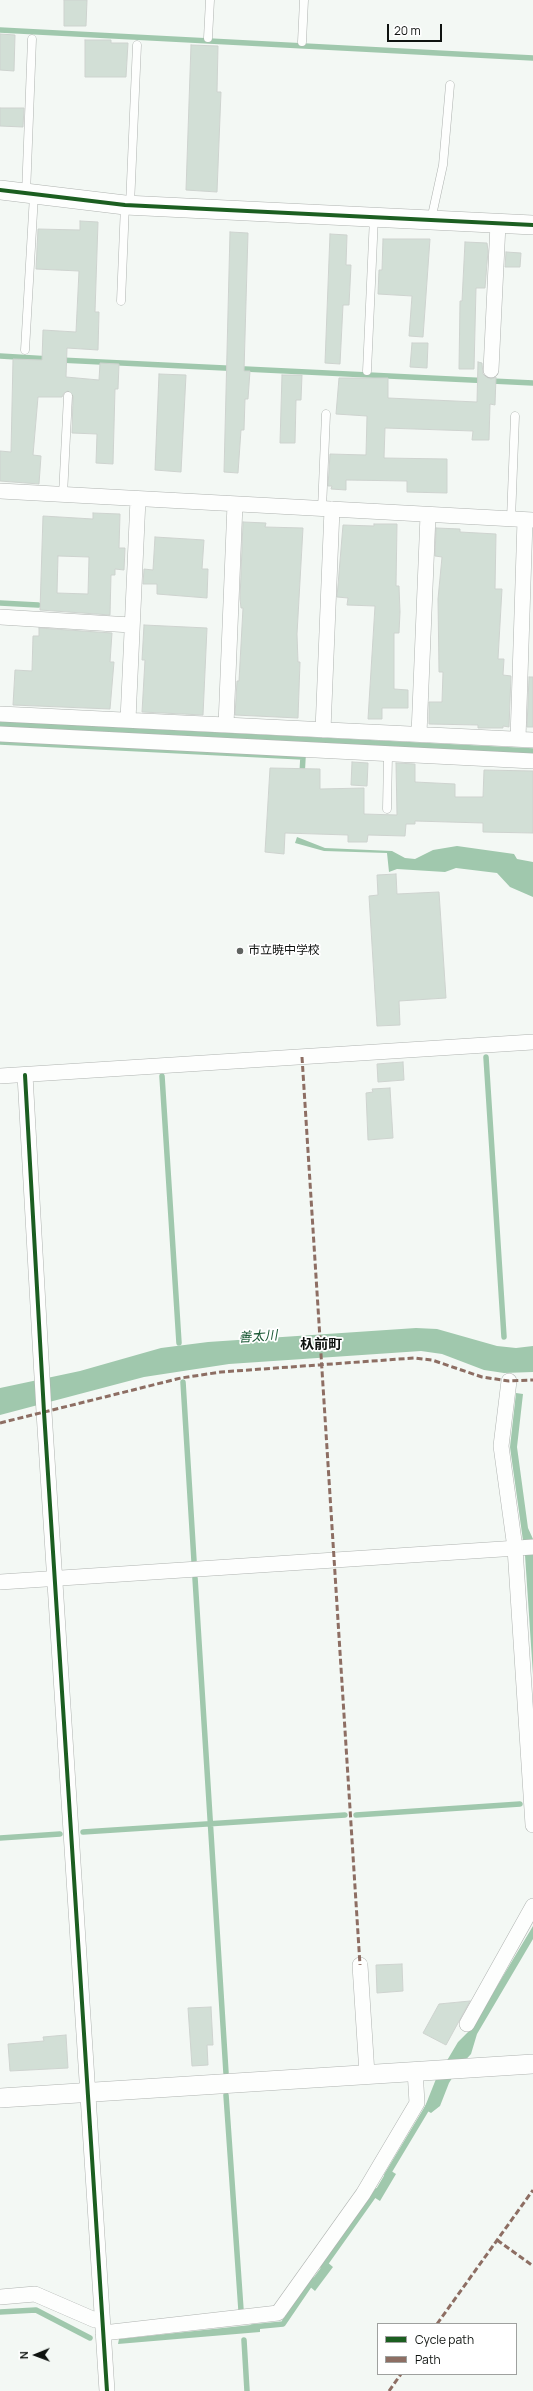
<!DOCTYPE html>
<html>
<head>
<meta charset="utf-8">
<style>
	body { margin:0 }
	#map { position:relative; width:533px; height:2391px; overflow:hidden; background:#f3f8f4; font-family:Manrope,sans-serif }
	canvas { display:block }
	.legend { position:absolute; left:377px; top:2323px; width:140px; height:52px; box-sizing:border-box; background:#fff; border:1px solid #9fa19f; margin:0; padding:5px 7px; list-style:none; font-size:12px; color:#0f1310 }
	.legend li { display:flex; align-items:center; gap:8px; height:20px }
	.legend b { width:20px; border:1px solid #9fa19f }
	.north { position:absolute; left:16px; top:2335px; width:40px; height:40px; -webkit-text-stroke:3px #fff; paint-order:stroke; rotate:269deg; font-size:11px; font-weight:700; line-height:16px; text-align:center; color:#0f1310 }
	.north::after { content:''; display:block; margin:auto; width:14px; height:18px; background:#0f1310; clip-path:polygon(50% 0,100% 100%,50% 72%,0 100%) }
	.scale { position:absolute; left:387px; top:24px; width:55px; height:18px; box-sizing:border-box; border:2px solid #0f1310; border-top:0; padding-left:5px; font-size:12px; line-height:14px; white-space:nowrap; color:#0f1310; -webkit-text-stroke:3px #fff; paint-order:stroke }
</style>
</head>
<body>
<div id="map">
<canvas width="533" height="2391"></canvas>
<ul class="legend">
<li><b style="height:5px;background:#1b5e20"></b>Cycle path</li>
<li><b style="height:5px;background:#8d6e63"></b>Path</li>
</ul>
<div class="north">N</div>
<div class="scale">20 m</div>
</div>
<script>
const c = document.querySelector('canvas').getContext('2d');
c.lineJoin = 'round';
function fill(path, color) { c.fillStyle = color; c.fill(path, 'evenodd'); }
const shape = rows => new Path2D(rows.map(r => 'M' + r).join(''));
function stroke(path, color, width, dash) { c.strokeStyle = color; c.lineWidth = width; c.lineCap = dash ? 'butt' : 'round'; c.setLineDash(dash || []); c.stroke(path); }
function drawText(font, color, halo, rows, align = 'center') {
  c.font = font + ' Manrope,"Noto Sans JP",sans-serif'; c.lineWidth = 3.5; c.setLineDash([]); c.textBaseline = 'middle'; c.strokeStyle = halo; c.fillStyle = color; for (const [text, x, y, turn = 0] of rows) {
    c.save(); c.translate(x, y); c.rotate((+turn || 0) * Math.PI / 180); c.textAlign = isNaN(turn) ? turn : align; if (halo) c.strokeText(text, 0, 0); c.fillText(text, 0, 0); c.restore();
  }
}
fill(shape([
	[297,837,325,848,392,851,405,858,415,859,433,850,457,846,507,853,514,854,517,859,533,862,533,897,510,887,497,873,456,868,445,872,397,869,389,872,387,853,324,851,295,843],
	[416,1328,437,1329,497,1346,516,1348,533,1346,533,1372,504,1373,484,1370,442,1354,421,1351,229,1364,144,1377,0,1415,0,1388,80,1371,161,1348,208,1342],
	[516,1393,523,1394,517,1447,528,1528,533,1539,533,1675,525,1555,510,1447],
	[533,1926,533,1939,477,2034,471,2054,459,2067,449,2083,440,2106,431,2113,424,2109,436,2079,458,2042,472,2028],
	[388,2169,396,2174,380,2201,372,2196],
	[326,2261,333,2267,315,2291,308,2285],
	[260,2324,260,2332,118,2344,119,2339]
]), '#a0c8ad');
stroke(shape([
	[0,30,533,58],
	[0,356,50,359],
	[60,360,533,383],
	[0,603,38,605],
	[0,724,533,751],
	[0,742,303,757,302,775],
	[486,1057,504,1337],
	[162,1076,179,1343],
	[183,1382,194,1561],
	[195,1578,226,2073],
	[356,1815,520,1804],
	[83,1832,345,1815],
	[0,1838,60,1834],
	[226,2095,241,2310],
	[387,2175,429,2105],
	[323,2267,377,2191],
	[0,2312,36,2310,90,2338],
	[252,2327,283,2324,313,2280],
	[244,2340,247,2391]
]), '#a0c8ad', 5.5);
const building = shape([
	[64,0,87,0,86,26,64,26,64,0],
	[0,34,15,35,14,71,0,70,0,34],
	[85,40,111,40,111,43,128,43,126,77,85,77,85,40],
	[191,45,218,46,217,92,221,92,217,192,186,190,191,45],
	[0,108,24,108,23,127,0,126,0,108],
	[80,221,98,222,95,312,99,312,98,350,67,348,66,377,99,380,100,363,119,364,118,389,115,389,113,464,96,463,97,434,72,433,73,396,68,391,64,393,62,397,38,397,33,455,41,456,39,484,0,481,0,451,11,452,13,359,42,360,43,330,76,332,79,271,36,269,38,229,80,230,80,221],
	[230,232,248,233,244,371,250,371,248,399,245,399,244,430,241,430,238,473,224,472,230,232],
	[330,234,347,235,346,265,351,265,349,305,343,305,340,364,325,363,330,234],
	[383,239,430,239,423,337,409,336,412,296,378,294,379,270,382,270,383,239],
	[465,242,487,243,488,251,485,288,476,288,474,369,459,369,460,301,462,301,465,242],
	[506,252,521,253,520,267,505,267,506,252],
	[412,343,428,343,427,368,410,367,412,343],
	[478,362,482,363,483,374,486,377,491,379,496,377,495,405,490,404,489,440,472,440,473,431,385,428,384,458,447,459,447,493,407,492,407,481,346,480,346,490,331,489,332,486,328,486,330,454,366,455,367,416,336,414,339,378,388,378,388,398,477,402,478,362],
	[159,374,186,375,181,472,155,470,159,374],
	[282,375,302,375,301,400,296,400,295,443,280,443,282,375],
	[93,513,120,514,119,548,125,548,124,570,115,569,115,575,111,575,110,615,40,610,43,516,93,519,93,513],
	[58,556,89,557,88,594,57,593,58,556],
	[243,522,266,523,265,527,303,528,297,634,298,662,300,662,298,718,235,715,237,681,239,681,243,608,241,608,240,599,243,522],
	[374,524,397,524,396,586,399,586,400,612,399,633,394,633,394,689,408,690,408,708,382,708,382,719,368,719,375,606,347,605,348,598,337,597,343,525,374,526,374,524],
	[436,528,460,529,460,532,496,534,495,589,502,589,498,659,504,659,503,675,511,676,509,727,503,726,503,728,478,728,478,725,429,724,429,702,442,702,443,672,439,672,438,599,442,557,435,556,436,528],
	[155,537,204,540,202,569,208,569,207,598,157,594,157,584,143,584,144,569,153,570,155,537],
	[144,625,207,628,203,715,142,712,145,660,142,660,144,625],
	[39,628,112,633,110,662,114,662,110,709,13,705,15,670,32,671,33,636,39,636,39,628],
	[529,677,533,677,533,727,527,727,529,677],
	[352,762,368,763,367,786,351,785,352,762],
	[396,763,415,764,415,782,455,784,455,797,483,797,484,770,533,771,533,833,483,832,483,823,415,821,415,824,406,824,405,836,368,835,367,842,348,842,348,835,285,833,284,854,265,852,270,768,320,769,320,789,364,788,364,814,397,815,396,763],
	[396,874,397,894,439,892,446,998,399,1001,400,1025,377,1026,369,896,378,895,377,875,396,874],
	[403,1062,404,1080,378,1082,377,1064,403,1062],
	[390,1088,393,1138,368,1140,366,1093,373,1092,372,1089,390,1088],
	[402,1964,403,1991,377,1993,376,1965,402,1964],
	[470,2001,446,2045,423,2033,439,2004,470,2001],
	[211,2007,213,2045,207,2045,208,2065,192,2066,188,2008,211,2007],
	[66,2035,68,2068,10,2071,8,2044,44,2041,43,2037,66,2035]
]);
fill(building, '#d2dfd6');
stroke(building, '#ced3cf', 1);
const service = shape([
	[208,38,210,0],
	[302,42,304,0],
	[26,194,32,39],
	[130,205,137,45],
	[431,220,443,165,450,85],
	[121,301,125,205],
	[25,350,34,195],
	[367,371,374,217],
	[63,495,68,396],
	[322,509,326,414],
	[511,519,515,416],
	[387,809,388,755]
]);
const minor = shape([
	[491,370,498,224],
	[0,491,533,520],
	[0,617,131,625],
	[0,714,533,740],
	[128,720,138,499],
	[226,725,235,504],
	[323,730,332,509],
	[0,734,533,761],
	[419,734,428,515],
	[518,739,525,520],
	[25,1075,44,1412,107,2391],
	[0,1076,533,1042],
	[509,1381,501,1446,515,1548,533,1825],
	[0,1582,533,1547],
	[360,1965,367,2074],
	[467,2024,533,1906],
	[0,2297,35,2294,95,2320,102,2320],
	[103,2333,278,2313,363,2194,417,2103,415,2070]
]);
const tertiary = shape([
	[0,190,125,205,533,225],
	[0,2098,533,2064]
]);
stroke(service, '#afb3b0', 9);
stroke(minor, '#afb3b0', 16);
stroke(tertiary, '#afb3b0', 20);
stroke(service, '#fdfefd', 8);
stroke(minor, '#fdfefd', 15);
stroke(tertiary, '#fdfefd', 19);
stroke(shape([
	[302,1057,360,1965],
	[0,1423,181,1378,221,1372,414,1358,432,1360,482,1377,509,1381,533,1380],
	[497,2240,533,2266],
	[437,2324,533,2190],
	[389,2391,401,2374]
]), '#8d6e63', 3, [6, 3]);
stroke(shape([
	[0,190,125,205,533,225],
	[25,1075,44,1412,107,2391]
]), '#1b5e20', 4);
for (const [x, y, r, color] of [
	[240,951,4,"#5f6360"]
]) { const dot = new Path2D(); dot.arc(x, y, r, 0, 2 * Math.PI); c.fillStyle = color; c.fill(dot); stroke(dot, '#fff', 1.5); }
drawText('12px', '#0f1310', '#fff', [
	["市立暁中学校",248,951]
], 'left');
drawText('italic 13px', '#1a5835', '#fff', [
	["善太川",258,1337,-4]
]);
drawText('bold 14px', '#0f1310', '#fff', [
	["杁前町",321,1345]
]);
</script>
</body>
</html>
